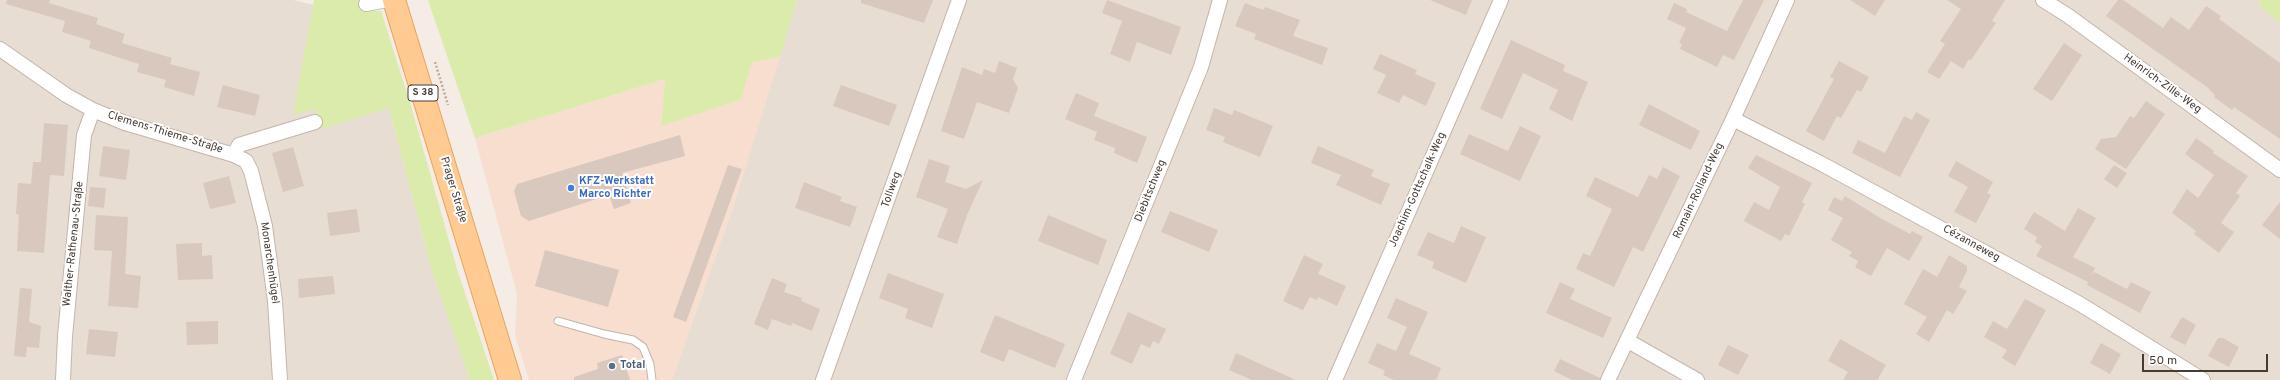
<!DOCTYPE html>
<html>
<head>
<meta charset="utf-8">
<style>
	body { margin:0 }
	#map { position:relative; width:2280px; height:380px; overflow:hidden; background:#f4ece5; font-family:Overpass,sans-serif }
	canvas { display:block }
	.scale { position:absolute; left:2142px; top:354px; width:126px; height:18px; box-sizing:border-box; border:2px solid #473c34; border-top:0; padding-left:5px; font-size:12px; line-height:14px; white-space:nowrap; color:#473c34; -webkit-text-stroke:3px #fff; paint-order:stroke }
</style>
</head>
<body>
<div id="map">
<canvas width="2280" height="380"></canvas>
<div class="scale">50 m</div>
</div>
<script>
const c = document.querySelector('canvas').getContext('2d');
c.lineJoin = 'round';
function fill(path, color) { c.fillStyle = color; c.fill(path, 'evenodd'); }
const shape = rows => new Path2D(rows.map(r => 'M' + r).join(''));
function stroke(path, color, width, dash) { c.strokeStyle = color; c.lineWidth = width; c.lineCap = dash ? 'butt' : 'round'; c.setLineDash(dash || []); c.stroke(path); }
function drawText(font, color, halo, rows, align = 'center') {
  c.font = font + ' Overpass,sans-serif'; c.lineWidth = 4; c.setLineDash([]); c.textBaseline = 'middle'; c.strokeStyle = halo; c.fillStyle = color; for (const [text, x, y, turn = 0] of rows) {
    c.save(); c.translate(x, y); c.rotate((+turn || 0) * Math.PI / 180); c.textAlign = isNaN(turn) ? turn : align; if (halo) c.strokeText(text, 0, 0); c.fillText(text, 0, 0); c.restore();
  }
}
fill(shape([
	[0,0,293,0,314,5,389,108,432,271,470,380,0,380],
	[797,0,2261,0,2258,5,2280,23,2280,380,672,380,733,207]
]), '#e8ddd3');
fill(shape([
	[780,57,733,207,672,380,529,380,515,335,517,294,475,138,665,79,661,125,752,61]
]), '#f7decf');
fill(shape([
	[314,0,368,0,367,11,381,11,411,106,457,269,494,380,470,380,432,271,389,108,321,129,314,109,293,115],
	[428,0,797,0,780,57,752,62,741,99,661,126,665,79,475,138],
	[2261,0,2280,0,2280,23,2258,5]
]), '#dbebab');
fill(shape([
	[7,0,50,0,49,3,98,18,96,24,125,34,122,43,172,58,170,64,200,72,194,96,164,87,166,80,137,72,139,64,89,48,91,41,62,32,65,21,6,4],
	[861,0,933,0,924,23,861,3],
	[1107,0,1181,27,1171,55,1137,42,1130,62,1110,54,1122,21,1102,13],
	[1430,0,1472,0,1466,15],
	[1743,0,1764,0,1734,60,1723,55,1717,67,1680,49,1682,44,1679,43,1686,28,1667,19,1674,3,1687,9,1686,12,1727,31],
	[1850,0,1885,0,1875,16],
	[1947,0,2005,0,1992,21,1996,23,1971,60,1969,59,1963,69,1951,61,1939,79,1927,72,1945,44,1940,41,1961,9],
	[2118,0,2123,0,2163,28,2171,17,2189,30,2206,6,2221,16,2219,19,2280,63,2280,139,2234,107,2232,110,2214,97,2215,95,2207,87,2106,16],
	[1245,3,1263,10,1265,7,1300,20,1293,36,1328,48,1322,65,1254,39,1256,34,1235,26],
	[1511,40,1565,65,1563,71,1588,82,1572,121,1549,109,1558,90,1523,73,1502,119,1480,109],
	[2064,43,2082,55,2052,101,2033,89],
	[1380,54,1417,70,1415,74,1436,83,1426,106,1403,95,1399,103,1377,93,1386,75,1373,69],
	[999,61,1017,68,1013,79,1018,88,1009,113,977,102,964,139,941,131,962,67,982,75,984,69,995,73],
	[1839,61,1869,77,1861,92,1857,90,1841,118,1837,116,1824,141,1806,131,1834,79,1830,77],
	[223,85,260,95,255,116,217,107],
	[841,85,897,105,889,126,833,106],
	[1076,93,1099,103,1094,116,1147,137,1137,163,1114,153,1115,148,1094,140,1097,132,1065,119],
	[2146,101,2165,114,2126,169,2095,149,2101,139,2116,137,2130,116,2134,118],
	[1649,104,1700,131,1691,150,1639,125],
	[1214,108,1232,115,1234,110,1273,126,1260,157,1223,142,1225,137,1206,130],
	[1916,112,1930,120,1900,177,1852,153,1858,140,1885,153,1904,116,1912,120],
	[44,123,68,125,64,176,50,175,44,253,17,251,19,215,16,214,18,183,31,184,33,162,41,162],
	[1520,126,1541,136,1520,181,1460,154,1469,134,1508,151],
	[680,135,685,156,622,173,631,203,614,209,609,195,529,221,521,216,514,191,517,184],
	[2196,138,2214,151,2213,153,2248,176,2236,193,2240,196,2221,223,2234,232,2219,253,2194,234,2196,231,2172,213,2187,189,2198,198,2214,175,2185,154],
	[103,146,130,150,126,180,99,176],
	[1318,146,1374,170,1371,176,1390,184,1381,205,1336,185,1341,175,1311,163],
	[293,147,304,186,283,192,272,153],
	[1756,155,1812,183,1802,202,1805,204,1789,236,1785,234,1781,241,1744,221,1754,202,1769,210,1780,187,1748,168],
	[929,159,950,166,945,182,966,189,983,180,967,215,957,244,937,237,948,209,916,197],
	[1956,161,1993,182,1987,193,1991,195,1976,223,1954,212,1968,187,1948,176],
	[728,165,742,169,686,322,673,317],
	[2114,165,2127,173,2117,188,2104,179],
	[1663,167,1680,176,1643,252,1633,247,1614,287,1576,269,1583,253,1590,256,1612,209,1586,196,1595,177,1638,197,1649,175,1657,179],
	[229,176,236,203,210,209,203,183],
	[804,182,842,197,840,201,857,207,850,227,795,208],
	[90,187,106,188,104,208,88,206],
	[1845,196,1882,219,1910,234,1912,231,1923,237,1909,261,1887,248,1871,276,1855,267,1858,261,1849,256,1852,252,1831,240,1843,218,1828,210,1834,197,1842,201],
	[2280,202,2280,239,2262,225],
	[2078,208,2096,218,2073,257,2095,268,2090,278,2094,272,2127,289,2131,282,2151,292,2140,313,2087,285,2088,282,2036,256,2042,246,2035,242,2037,237,2024,229,2034,212,2065,231],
	[357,209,360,232,330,236,327,213],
	[1170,211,1218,230,1209,252,1161,232],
	[96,215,128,217,125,274,141,276,138,308,108,306,112,251,94,250],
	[1048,215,1107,240,1098,265,1038,241],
	[1461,226,1486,237,1466,283,1432,268,1434,262,1417,255,1428,232,1454,243],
	[202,243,202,256,212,255,213,279,178,280,176,244],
	[545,250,619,270,608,307,535,286],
	[1304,255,1323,264,1318,274,1346,286,1337,306,1318,297,1317,300,1310,297,1303,310,1283,301],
	[1949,255,1967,266,1967,271,1959,287,1967,291,1953,314,1947,310,1929,342,1916,334,1927,317,1904,304,1923,269,1937,277],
	[888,273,944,294,932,328,905,318,908,309,879,298],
	[333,276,335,294,299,298,298,279],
	[772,278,787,284,784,292,802,298,801,301,820,309,812,331,792,323,791,326,772,319,768,330,754,324],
	[1560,282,1575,289,1570,299,1612,318,1603,338,1546,313],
	[20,288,32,289,29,322,41,326,39,348,27,347,26,357,14,356],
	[1396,298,1428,312,1409,354,1441,368,1436,380,1394,380,1383,375,1385,371,1368,363,1377,343,1396,351,1407,327,1387,318],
	[2025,299,2046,310,2015,366,2002,358,2007,350,1984,337,1993,321,2007,329],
	[1128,312,1166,329,1159,344,1153,341,1150,348,1141,344,1132,364,1110,354],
	[995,315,1065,344,1055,368,1009,349,1004,362,980,352],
	[2182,317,2196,325,2185,345,2170,337],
	[218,321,218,344,187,345,186,322],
	[89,329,118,332,115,357,86,354],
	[2218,338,2223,338,2239,347,2229,367,2208,356],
	[1840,339,1886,365,1877,380,1843,380,1848,372,1828,361],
	[2101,343,2121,354,2110,374,2090,363],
	[1728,345,1749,355,1738,375,1718,365],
	[1236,353,1296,380,1252,380,1229,370],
	[622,355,630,380,574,380,574,377,598,369,597,363],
	[1560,359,1600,378,1600,380,1572,380,1554,371]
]), '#d9c8bd');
const lane = shape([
	[558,321,604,334,633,340,643,347,650,364,652,380]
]);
const street = shape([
	[2043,0,2067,15,2280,170],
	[366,4,387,0],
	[0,49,66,95,93,110,125,123,234,155,246,161,251,171,265,226,275,301,280,380],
	[1733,119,1822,164,2080,304,2203,380],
	[234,155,239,145,315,122],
	[1628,341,1697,380],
	[63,380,65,336,84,135,93,110],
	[823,380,959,0],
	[1074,380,1201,67,1220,0],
	[1335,380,1501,0],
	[1608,380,1733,119,1787,0]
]);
const primary = shape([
	[394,0,510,380]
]);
stroke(lane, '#c3b5aa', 9);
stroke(street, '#c3b5aa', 16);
stroke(primary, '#eba35c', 24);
stroke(shape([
	[435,62,448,105]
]), '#c2ab97', 2.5, [2, 2]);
stroke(lane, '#fff', 7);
stroke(street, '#fff', 14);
stroke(primary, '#ffcb93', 22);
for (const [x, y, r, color] of [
	[571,188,4,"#3f7fe0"],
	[612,366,4,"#5c6f8a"]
]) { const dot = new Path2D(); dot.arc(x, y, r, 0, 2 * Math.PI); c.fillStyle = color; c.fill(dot); stroke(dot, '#fff', 1.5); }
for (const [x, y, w] of [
	[423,93,30]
]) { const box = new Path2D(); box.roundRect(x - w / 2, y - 8, w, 16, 3); c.fillStyle = '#fff'; c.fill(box); stroke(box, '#473c34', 1); }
drawText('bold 10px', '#473c34', null, [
	["S 38",423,93]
]);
drawText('11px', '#473c34', '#fff', [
	["Heinrich-Zille-Weg",2162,84,36],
	["Clemens-Thieme-Straße",165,133,17],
	["Prager Straße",453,190,73],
	["Tollweg",892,190,-70],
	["Joachim-Gottschalk-Weg",1418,190,-66],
	["Diebitschweg",1151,191,-68],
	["Romain-Rolland-Weg",1699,191,-65],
	["Walther-Rathenau-Straße",74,244,-84],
	["Cézanneweg",1971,244,29],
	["Monarchenhügel",269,263,82]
]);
drawText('bold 11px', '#366cbe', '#fff', [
	["KFZ-Werkstatt",579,182],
	["Marco Richter",579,195]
], 'left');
drawText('bold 11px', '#4e5e75', '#fff', [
	["Total",620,366]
], 'left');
</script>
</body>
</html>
